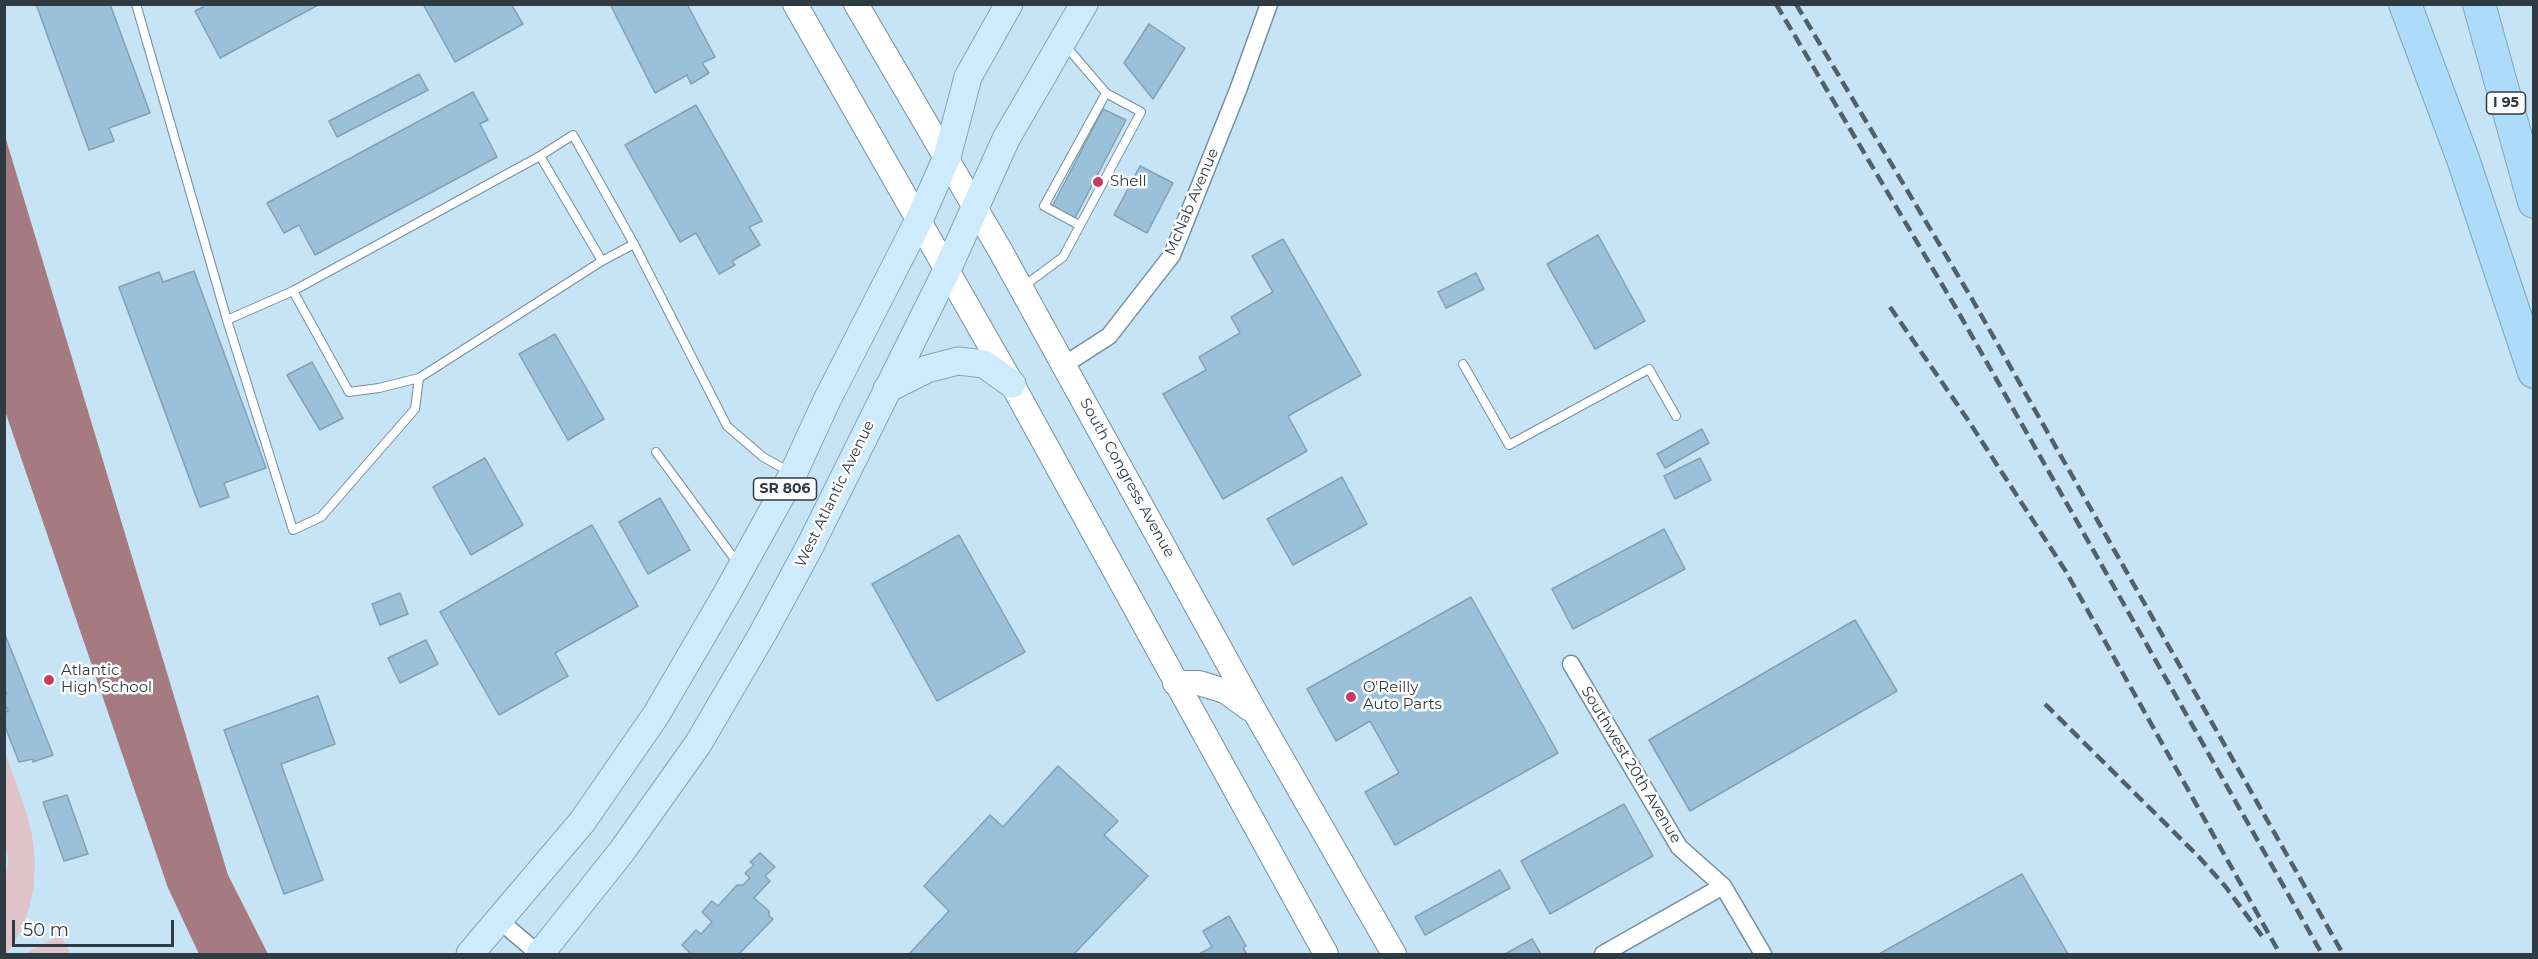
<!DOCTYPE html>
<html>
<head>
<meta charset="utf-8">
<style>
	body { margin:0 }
	#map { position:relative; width:2538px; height:959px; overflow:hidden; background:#c7e4f7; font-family:Montserrat,sans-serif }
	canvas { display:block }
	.frame { position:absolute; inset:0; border:6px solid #2f3b42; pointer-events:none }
	.scale { position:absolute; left:12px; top:920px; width:162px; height:27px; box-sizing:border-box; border:3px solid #2f3b42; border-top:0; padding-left:8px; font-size:18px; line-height:21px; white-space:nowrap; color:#2f3b42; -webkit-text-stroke:4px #fff; paint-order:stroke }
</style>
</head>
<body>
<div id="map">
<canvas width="2538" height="959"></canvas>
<div class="frame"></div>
<div class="scale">50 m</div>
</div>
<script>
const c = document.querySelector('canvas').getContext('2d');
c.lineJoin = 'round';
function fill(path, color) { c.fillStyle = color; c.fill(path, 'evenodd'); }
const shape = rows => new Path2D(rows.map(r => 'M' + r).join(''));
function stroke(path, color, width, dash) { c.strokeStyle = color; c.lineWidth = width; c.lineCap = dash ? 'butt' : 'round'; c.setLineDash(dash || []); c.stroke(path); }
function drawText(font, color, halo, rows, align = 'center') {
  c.font = font + ' Montserrat,sans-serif'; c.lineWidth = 5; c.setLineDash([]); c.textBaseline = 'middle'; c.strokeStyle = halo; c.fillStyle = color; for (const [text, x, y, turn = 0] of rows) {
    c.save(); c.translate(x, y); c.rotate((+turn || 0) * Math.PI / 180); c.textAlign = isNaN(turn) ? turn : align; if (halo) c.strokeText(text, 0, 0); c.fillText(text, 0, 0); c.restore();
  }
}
fill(shape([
	[5,752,26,811,32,835,35,860,34,885,29,909,20,932,7,954,4,954,4,891,8,861,4,837],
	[60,935,71,954,25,954]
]), '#e0c3c7');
fill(shape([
	[5,136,228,875,268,954,199,954,168,888,5,411]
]), '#a57a81');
const building = shape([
	[36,4,110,4,150,113,109,128,114,141,89,150,36,4],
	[202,4,320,4,220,58,195,11,203,7,202,4],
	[423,4,511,4,523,24,455,62,423,4],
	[610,4,687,4,715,57,702,63,709,73,691,84,687,75,655,93,610,4],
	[1149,24,1185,48,1153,99,1124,63,1149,24],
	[419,74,428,90,337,137,329,121,419,74],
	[473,92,488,120,480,124,497,157,315,255,299,225,284,233,267,203,473,92],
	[696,105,762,221,749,227,760,245,732,261,735,265,719,274,696,233,680,242,625,145,696,105],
	[1103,109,1126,120,1075,218,1052,207,1103,109],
	[1140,166,1173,183,1147,233,1114,215,1140,166],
	[1598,235,1645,321,1595,349,1547,264,1598,235],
	[1283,239,1361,375,1288,416,1307,451,1223,499,1163,394,1206,370,1199,357,1240,333,1231,317,1273,292,1252,256,1283,239],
	[194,271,266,468,224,483,229,497,200,507,119,287,159,272,163,282,194,271],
	[1476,273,1484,289,1446,308,1438,292,1476,273],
	[555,334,604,419,568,440,519,354,555,334],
	[312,362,343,418,320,430,287,375,312,362],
	[1702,429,1709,443,1665,468,1657,454,1702,429],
	[485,458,523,525,471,555,433,487,485,458],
	[1700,458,1711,480,1675,499,1664,476,1700,458],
	[1342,477,1367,524,1293,565,1267,519,1342,477],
	[660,498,690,550,648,574,619,522,660,498],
	[592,525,638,606,555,653,568,676,499,715,440,612,592,525],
	[1664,529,1685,569,1573,629,1552,589,1664,529],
	[959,535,1025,652,937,701,872,584,959,535],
	[400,593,408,614,380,625,372,604,400,593],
	[1471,597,1558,753,1395,845,1365,792,1399,773,1370,721,1336,741,1307,689,1471,597],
	[1855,620,1897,691,1690,811,1649,740,1855,620],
	[4,632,53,755,33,762,33,759,19,762,4,724,4,713,8,711,4,701,4,696,7,694,4,687,4,632],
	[426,640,438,664,400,683,388,658,426,640],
	[318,696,335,744,281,764,323,880,284,894,224,730,318,696],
	[1058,766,1118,821,1104,835,1148,876,1074,954,909,954,949,911,924,886,990,815,1003,827,1058,766],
	[67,795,88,854,64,861,43,802,67,795],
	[1624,804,1653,856,1550,914,1521,861,1624,804],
	[760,853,775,867,765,876,770,881,754,898,769,911,769,916,773,919,739,954,691,954,682,945,696,930,701,934,712,922,702,912,712,901,718,906,737,885,743,885,750,878,745,873,754,865,750,862,760,853],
	[1500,870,1510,888,1425,935,1415,917,1500,870],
	[2022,874,2068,954,1879,954,2022,874],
	[1229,916,1246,946,1243,948,1247,954,1199,954,1212,947,1203,931,1229,916],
	[1532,939,1541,954,1505,954,1532,939]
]);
fill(building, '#9bc1da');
stroke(building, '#849fb1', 1.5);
const lane = shape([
	[136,4,227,320,293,291,540,156,602,261,634,244,727,426,763,457,790,472],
	[1065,45,1106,93],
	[540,156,573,135,634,244],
	[1024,286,1063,257,1141,112,1106,93,1044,206,1079,225],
	[293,291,349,392,379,388,419,378,602,261],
	[227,320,293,530,321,517,415,409,419,378],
	[1463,364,1509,445,1649,369,1676,416],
	[656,452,739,565]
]);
const street = shape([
	[1064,365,1109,336,1172,255,1238,90,1269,4],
	[1571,664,1679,847,1723,886,1763,954],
	[500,921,539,954],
	[1603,954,1723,886]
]);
const secondary = shape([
	[795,4,1012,384,1326,954],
	[856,4,1000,250,1255,712,1394,954],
	[1175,683,1199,683,1225,691,1250,709]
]);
const primary = shape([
	[887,389,927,369,958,361,984,364,1012,384],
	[470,954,582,822,656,715,726,595,793,474,827,400,919,220,947,157,968,77,1009,4],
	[540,954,622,851,698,744,763,633,810,546,947,270,1006,139,1084,4]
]);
const highway = shape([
	[2405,4,2463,159,2534,372],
	[2479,4,2534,202]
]);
stroke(lane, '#748e9f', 10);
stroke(street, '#748e9f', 19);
stroke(secondary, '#748e9f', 26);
stroke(primary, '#81a4ba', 29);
stroke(highway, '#81a4ba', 34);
stroke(lane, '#fff', 8);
stroke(street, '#fff', 16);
stroke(secondary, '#fff', 24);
stroke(primary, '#ceeafd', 27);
stroke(highway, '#addcfb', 32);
stroke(shape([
	[1776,4,1956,308,2322,954],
	[1796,4,1972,299,2343,954],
	[1890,307,1968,420,2065,570,2280,954],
	[2045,704,2199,857,2225,886,2262,936]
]), '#51616a', 4.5, [12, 6]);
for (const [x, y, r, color] of [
	[1098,182,6,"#ca3b61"],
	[49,680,6,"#ca3b61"],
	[1351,697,6,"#ca3b61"]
]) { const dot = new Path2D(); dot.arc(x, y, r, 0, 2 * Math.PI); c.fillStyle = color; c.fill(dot); stroke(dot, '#fff', 2); }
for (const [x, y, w] of [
	[2506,103,39],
	[785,489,63]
]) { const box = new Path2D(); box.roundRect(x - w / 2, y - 11, w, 22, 4.5); c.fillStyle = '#fff'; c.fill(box); stroke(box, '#2f3b42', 1.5); }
drawText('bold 14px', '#2f3b42', null, [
	["I 95",2506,103],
	["SR 806",785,489]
]);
drawText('15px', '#2f3b42', '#fff', [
	["Shell",1110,182],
	["Atlantic",61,671],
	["High School",61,688],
	["O'Reilly",1363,688],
	["Auto Parts",1363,705]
], 'left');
drawText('15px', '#2f3b42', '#fff', [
	["McNab Avenue",1192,202,-67],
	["South Congress Avenue",1127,478,61],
	["West Atlantic Avenue",835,494,-64],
	["Southwest 20th Avenue",1631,765,59]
]);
</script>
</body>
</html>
